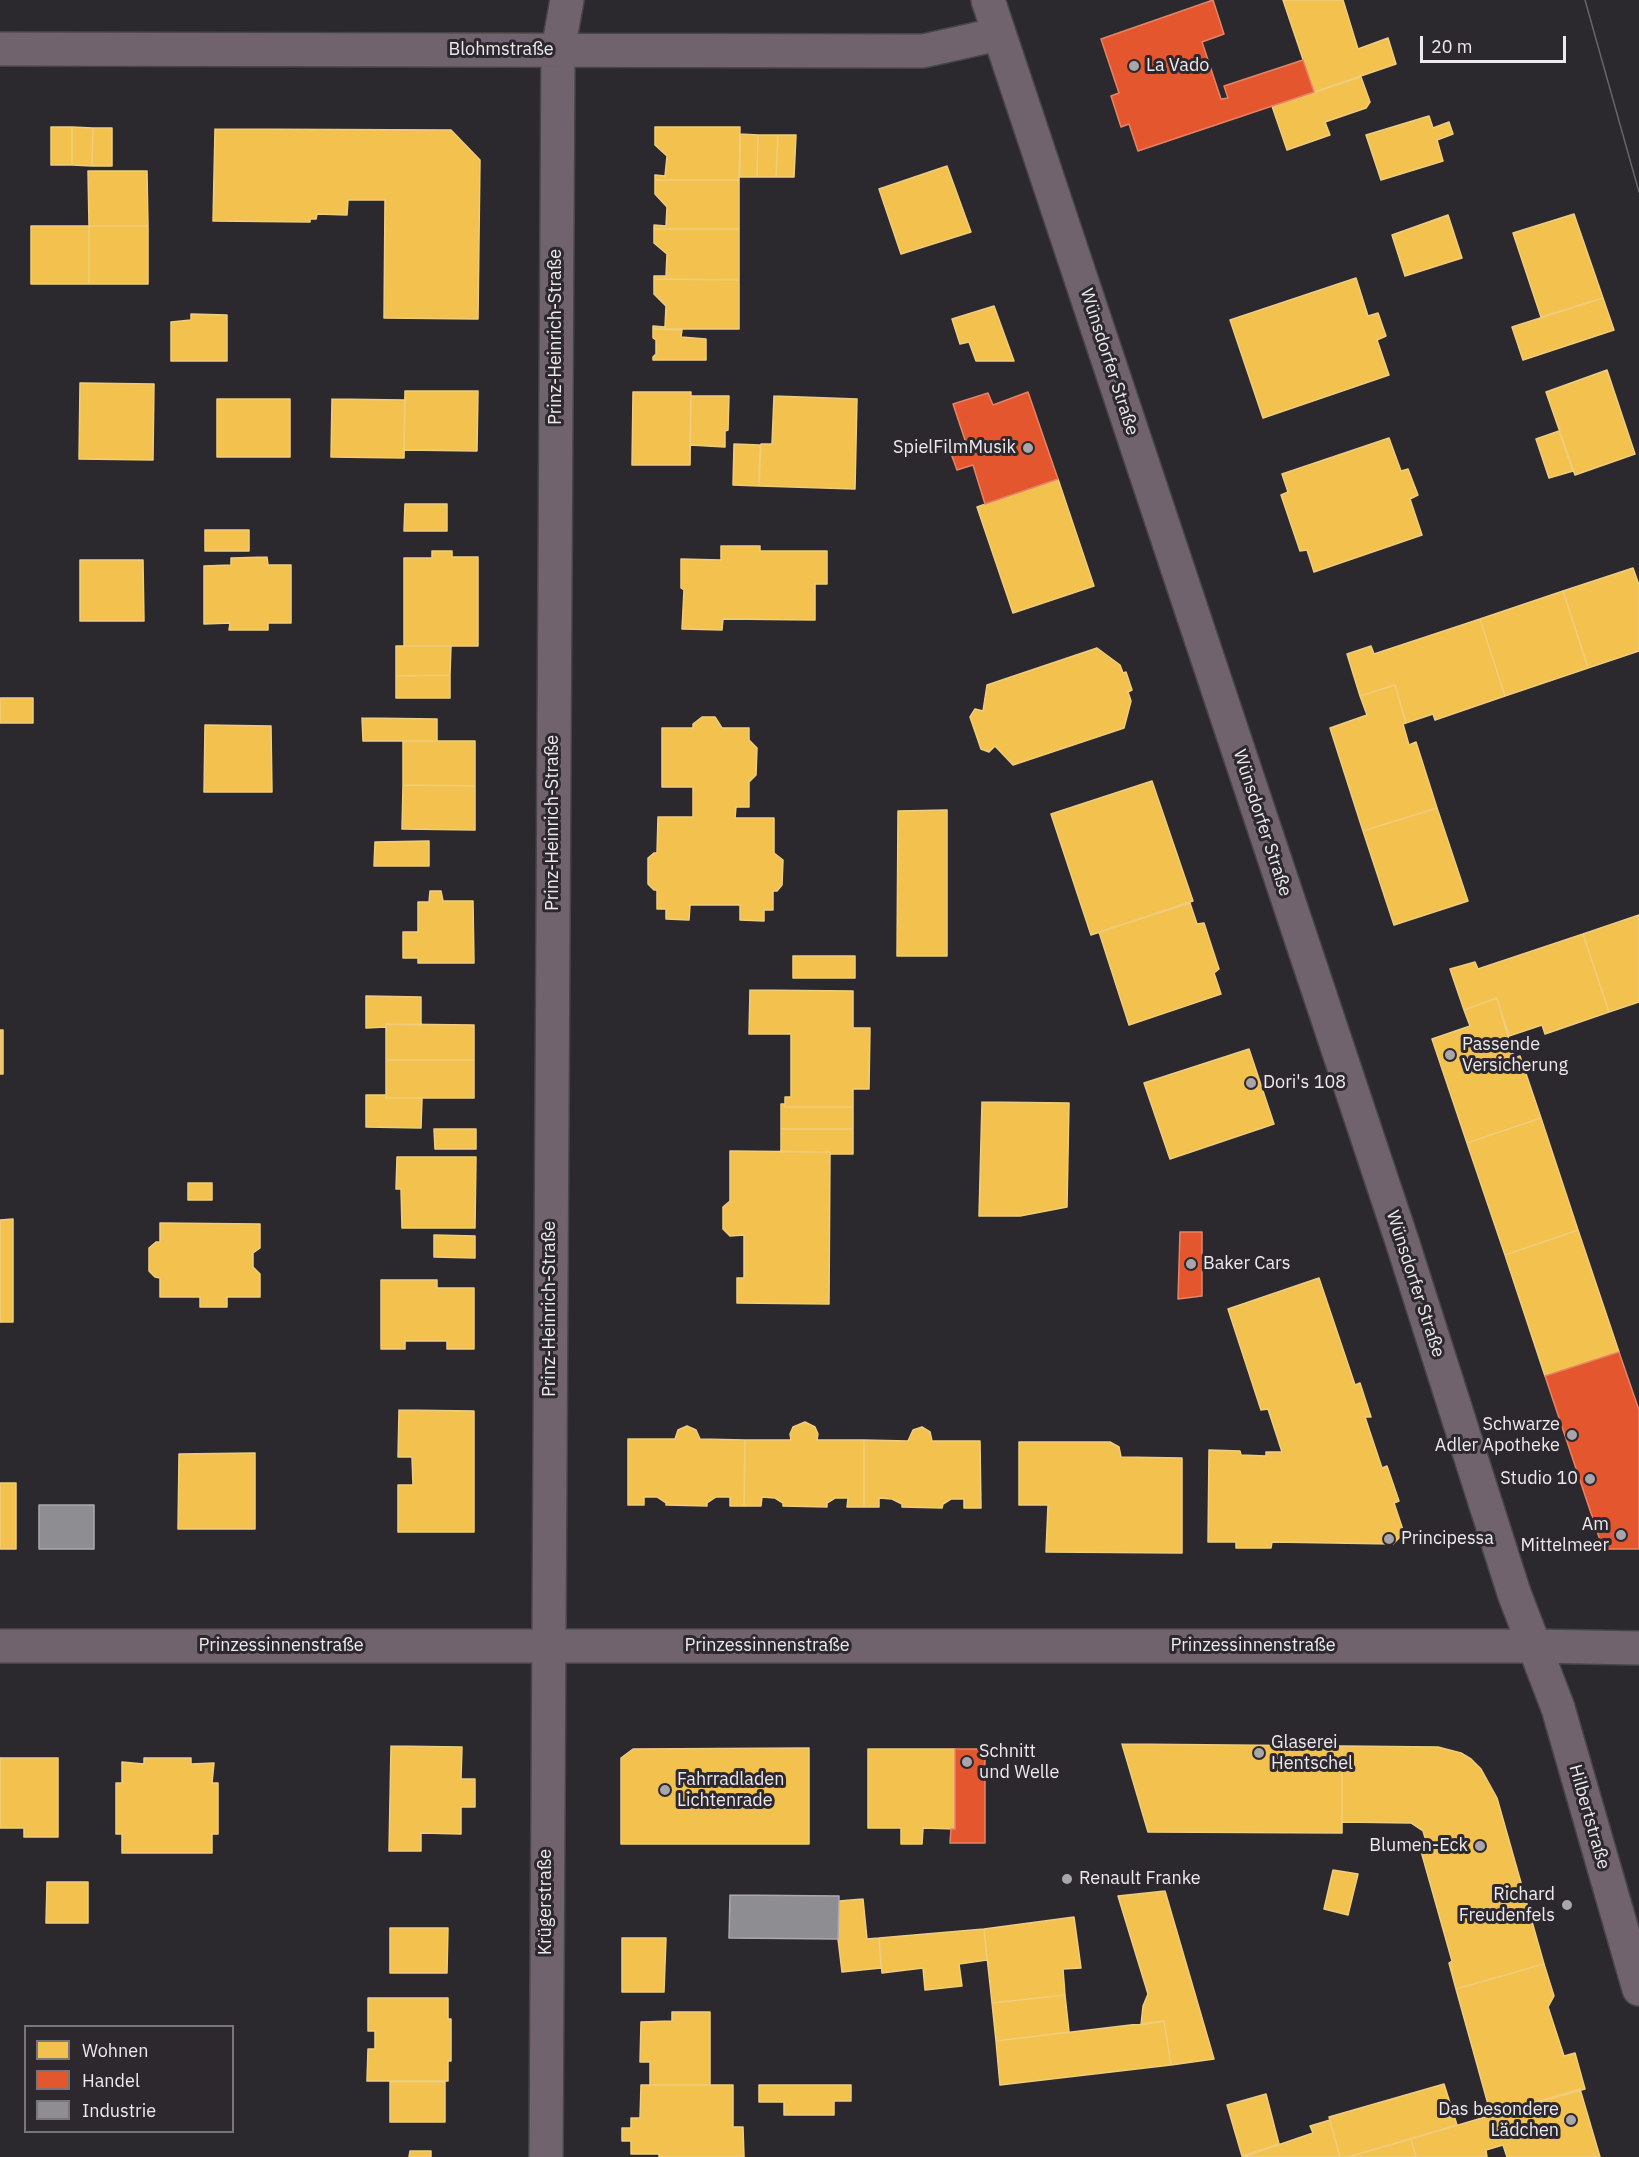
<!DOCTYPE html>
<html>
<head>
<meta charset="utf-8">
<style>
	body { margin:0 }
	#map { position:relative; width:1639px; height:2157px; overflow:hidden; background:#2b292d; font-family:"IBM Plex Sans",sans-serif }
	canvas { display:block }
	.legend { position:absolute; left:24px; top:2025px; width:210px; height:108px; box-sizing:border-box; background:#2c282e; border:2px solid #79767a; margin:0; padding:8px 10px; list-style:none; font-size:18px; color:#eceaed }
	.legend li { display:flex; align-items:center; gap:12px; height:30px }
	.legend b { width:30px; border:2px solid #79767a }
	.scale { position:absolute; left:1420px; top:36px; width:146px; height:27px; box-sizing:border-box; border:3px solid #eceaed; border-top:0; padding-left:8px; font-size:18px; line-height:21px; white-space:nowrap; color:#eceaed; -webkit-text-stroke:4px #2c282e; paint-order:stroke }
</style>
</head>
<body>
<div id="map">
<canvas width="1639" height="2157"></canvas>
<ul class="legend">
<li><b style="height:16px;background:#f2c14e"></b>Wohnen</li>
<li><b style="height:16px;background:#e4572e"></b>Handel</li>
<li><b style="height:16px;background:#8d8d92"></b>Industrie</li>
</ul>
<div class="scale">20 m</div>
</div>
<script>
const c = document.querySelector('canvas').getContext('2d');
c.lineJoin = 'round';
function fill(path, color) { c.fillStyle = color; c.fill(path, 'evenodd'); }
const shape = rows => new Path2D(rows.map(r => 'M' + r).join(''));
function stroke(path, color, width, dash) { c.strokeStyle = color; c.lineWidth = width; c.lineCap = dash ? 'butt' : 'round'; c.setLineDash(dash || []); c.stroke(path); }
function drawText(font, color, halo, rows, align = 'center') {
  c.font = font + ' "IBM Plex Sans",sans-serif'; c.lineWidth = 6; c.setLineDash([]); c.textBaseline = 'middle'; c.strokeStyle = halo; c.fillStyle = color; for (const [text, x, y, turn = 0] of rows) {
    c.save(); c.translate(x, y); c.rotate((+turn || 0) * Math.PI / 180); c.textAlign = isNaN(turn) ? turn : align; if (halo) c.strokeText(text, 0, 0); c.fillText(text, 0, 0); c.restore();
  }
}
const homes = shape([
	[1283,0,1343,0,1358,49,1388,38,1396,64,1314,92,1283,0],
	[1361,77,1370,102,1366,108,1325,122,1330,135,1287,150,1272,106,1361,77],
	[1429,116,1433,128,1449,122,1453,134,1437,140,1443,161,1381,180,1366,135,1429,116],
	[51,127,72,127,72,165,51,165,51,127],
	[72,127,93,128,92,166,72,165,72,127],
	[655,127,740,127,739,180,655,180,655,175,665,176,667,156,655,145,655,127],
	[93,128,112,128,112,166,92,166,93,128],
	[215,129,451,130,480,160,478,319,384,318,385,200,348,200,347,215,317,214,316,219,310,219,310,222,213,221,215,129],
	[740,134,758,135,757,177,740,177,740,134],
	[758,135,778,135,776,177,757,177,758,135],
	[778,135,796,135,794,177,776,177,778,135],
	[947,166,971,232,901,254,879,189,947,166],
	[88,171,147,171,148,226,89,226,88,171],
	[655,180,739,180,739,229,654,229,654,225,666,226,667,207,655,194,655,180],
	[1574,214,1603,298,1541,317,1513,233,1574,214],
	[1448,215,1462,258,1405,276,1392,235,1448,215],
	[31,226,89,226,89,284,31,284,31,226],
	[89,226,148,226,148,284,89,284,89,226],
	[654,229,739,229,739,280,654,279,654,276,666,276,667,254,654,243,654,229],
	[1356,278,1368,316,1378,313,1386,336,1377,340,1389,375,1263,418,1230,320,1356,278],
	[654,279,739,280,739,329,653,329,653,326,665,327,666,306,654,294,654,279],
	[1603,298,1614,330,1523,360,1512,327,1603,298],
	[994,306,1014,361,976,361,969,342,960,344,952,319,994,306],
	[191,314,227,315,227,361,171,361,171,322,191,320,191,314],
	[653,329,682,330,681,337,706,339,706,360,653,360,653,357,656,354,656,340,653,338,653,329],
	[1607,370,1635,454,1575,475,1546,392,1607,370],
	[80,383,154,384,153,460,79,459,80,383],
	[405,391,478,391,477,451,404,450,405,391],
	[633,392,691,392,690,465,632,465,633,392],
	[691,396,729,396,728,430,725,431,725,447,690,445,691,396],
	[774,396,857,399,855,489,759,486,761,444,772,444,774,396],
	[217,399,290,399,290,457,217,457,217,399],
	[332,399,405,400,404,458,331,457,332,399],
	[1559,431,1573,471,1549,478,1536,439,1559,431],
	[1389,438,1401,471,1408,469,1418,495,1410,499,1422,535,1314,572,1307,550,1300,551,1281,495,1288,492,1282,474,1389,438],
	[734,444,760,445,759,486,733,485,734,444],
	[1058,479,1094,586,1013,613,977,507,1058,479],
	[405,504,447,504,447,531,404,531,405,504],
	[205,530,249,530,249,551,205,551,205,530],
	[721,546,760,546,760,551,827,551,827,584,815,584,815,620,723,619,722,630,682,629,684,590,681,588,681,559,721,560,721,546],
	[432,551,452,551,452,557,478,557,478,646,404,646,404,558,432,558,432,551],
	[267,557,268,565,291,565,291,623,268,623,268,630,229,630,230,623,204,624,204,566,231,565,231,558,267,557],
	[80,560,143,560,144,621,80,621,80,560],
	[1633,568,1639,585,1639,651,1588,668,1563,591,1633,568],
	[1563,591,1588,668,1505,696,1480,619,1563,591],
	[1480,619,1505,696,1435,720,1433,714,1406,723,1395,685,1360,696,1347,654,1371,646,1374,654,1480,619],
	[396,646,451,646,450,675,396,676,396,646],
	[1097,648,1120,665,1123,673,1126,672,1132,690,1128,692,1131,701,1124,728,1013,765,995,746,989,752,981,749,970,717,975,709,983,711,987,685,1097,648],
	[450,675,450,698,396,698,396,676,450,675],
	[1395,685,1406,723,1403,724,1409,745,1416,742,1437,808,1363,831,1330,728,1367,715,1360,696,1395,685],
	[0,698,33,698,33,723,0,723,0,698],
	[702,717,715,717,722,728,749,728,749,740,757,748,756,775,749,782,749,807,736,807,735,818,774,818,774,853,783,860,782,885,777,891,773,891,773,910,764,910,764,921,740,920,740,905,690,905,689,920,666,919,666,909,657,909,657,890,654,890,648,884,648,858,654,853,657,853,658,817,693,817,693,787,662,787,662,728,693,728,693,724,702,717],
	[362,718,437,719,437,741,363,741,362,718],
	[205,725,271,726,272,792,204,792,205,725],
	[403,741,475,741,475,786,403,785,403,741],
	[1152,781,1193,901,1091,935,1051,814,1152,781],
	[403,785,475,786,475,830,402,829,403,785],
	[1437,808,1468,901,1394,925,1363,831,1437,808],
	[947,810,947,956,897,956,898,811,947,810],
	[429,841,429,866,374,866,375,842,429,841],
	[430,891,441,891,443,901,473,901,474,963,418,963,418,958,403,958,403,932,418,932,418,902,429,902,430,891],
	[1190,903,1197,924,1204,923,1219,969,1214,973,1221,994,1129,1025,1099,932,1190,903],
	[1639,915,1639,1002,1609,1012,1583,934,1639,915],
	[1583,934,1609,1012,1545,1034,1542,1025,1509,1036,1497,998,1464,1010,1450,969,1475,962,1478,969,1583,934],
	[793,956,855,956,855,978,793,978,793,956],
	[750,990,853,991,853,1028,870,1028,869,1089,853,1089,853,1107,785,1107,785,1097,791,1097,791,1034,749,1034,750,990],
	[366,996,421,997,421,1025,386,1024,386,1027,366,1028,366,996],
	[1497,998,1514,1058,1520,1056,1541,1118,1467,1143,1432,1039,1470,1026,1464,1010,1497,998],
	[386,1024,474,1025,474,1060,386,1060,386,1024],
	[0,1030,3,1030,3,1074,0,1074,0,1030],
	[1249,1049,1274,1124,1170,1159,1144,1083,1249,1049],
	[386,1060,474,1060,474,1098,386,1098,386,1060],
	[366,1095,386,1095,386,1098,422,1098,421,1128,366,1127,366,1095],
	[982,1102,1069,1103,1067,1207,1020,1216,979,1216,982,1102],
	[781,1104,785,1104,785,1107,853,1107,853,1129,781,1129,781,1104],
	[1541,1118,1578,1230,1505,1255,1467,1143,1541,1118],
	[434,1129,476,1129,476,1149,435,1149,434,1129],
	[781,1129,853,1129,853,1154,830,1154,830,1152,781,1152,781,1129],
	[730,1151,830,1152,829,1304,737,1303,737,1278,744,1278,744,1235,730,1236,723,1229,723,1207,730,1201,730,1151],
	[397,1157,476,1157,475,1228,402,1228,401,1189,396,1189,397,1157],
	[188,1183,212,1183,212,1200,188,1200,188,1183],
	[13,1219,13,1322,0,1322,0,1220,13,1219],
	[160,1223,260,1224,260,1248,253,1253,253,1267,260,1274,260,1297,227,1297,227,1307,200,1307,200,1297,160,1297,160,1278,155,1277,149,1271,149,1248,156,1242,160,1242,160,1223],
	[1578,1230,1619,1352,1545,1376,1505,1255,1578,1230],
	[434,1235,475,1236,475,1258,434,1257,434,1235],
	[1319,1278,1355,1385,1360,1383,1371,1417,1365,1417,1382,1468,1387,1466,1399,1501,1394,1503,1404,1533,1393,1544,1272,1542,1271,1548,1236,1548,1236,1542,1208,1542,1209,1450,1240,1451,1241,1455,1266,1456,1266,1452,1282,1452,1268,1409,1261,1410,1228,1309,1319,1278],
	[381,1280,437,1280,437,1288,474,1288,474,1349,447,1349,447,1341,405,1341,405,1349,381,1349,381,1280],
	[399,1410,474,1411,474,1532,398,1532,398,1485,413,1485,412,1457,398,1457,399,1410],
	[805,1422,815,1427,818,1434,817,1440,864,1440,864,1507,847,1507,848,1498,835,1498,827,1503,827,1507,783,1506,783,1503,775,1498,762,1497,761,1506,744,1506,745,1440,791,1440,790,1434,793,1427,805,1422],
	[687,1426,696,1430,700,1439,745,1440,744,1506,730,1506,730,1497,716,1497,707,1503,707,1506,666,1505,666,1503,657,1497,644,1497,644,1505,628,1505,628,1439,675,1439,678,1430,687,1426],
	[922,1427,930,1432,932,1441,980,1441,981,1508,964,1508,964,1499,951,1499,943,1504,942,1508,902,1507,902,1504,892,1499,879,1498,879,1507,864,1507,864,1440,908,1441,913,1430,922,1427],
	[1019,1442,1110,1442,1119,1447,1121,1457,1182,1458,1182,1553,1046,1552,1048,1505,1019,1505,1019,1442],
	[255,1453,255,1529,178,1529,179,1454,255,1453],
	[0,1483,16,1483,16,1549,0,1549,0,1483],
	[1122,1744,1342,1746,1342,1833,1148,1832,1122,1744],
	[391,1746,462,1747,461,1779,475,1779,475,1807,461,1807,461,1834,421,1833,421,1851,389,1851,391,1746],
	[1342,1746,1438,1747,1461,1753,1471,1759,1481,1769,1497,1798,1544,1964,1456,1989,1449,1963,1452,1961,1419,1844,1426,1841,1423,1831,1411,1823,1342,1822,1342,1746],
	[809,1748,809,1844,621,1844,621,1758,633,1749,809,1748],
	[868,1749,955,1749,955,1829,923,1828,922,1844,901,1844,901,1828,868,1828,868,1749],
	[0,1758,58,1758,58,1837,24,1837,24,1828,0,1828,0,1758],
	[144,1758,191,1758,191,1764,214,1763,212,1783,218,1783,218,1834,212,1834,212,1853,122,1853,122,1834,116,1834,116,1783,122,1783,122,1762,144,1764,144,1758],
	[1333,1870,1358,1874,1348,1915,1324,1909,1333,1870],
	[47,1882,88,1882,88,1923,46,1923,47,1882],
	[1165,1891,1214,2059,1171,2065,1164,2021,1141,2025,1143,2006,1148,1994,1118,1896,1165,1891],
	[863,1899,867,1939,879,1938,881,1968,842,1972,838,1939,839,1901,863,1899],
	[1074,1917,1081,1968,1063,1969,1065,1995,992,2003,984,1929,1074,1917],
	[390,1928,448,1928,447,1973,390,1973,390,1928],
	[984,1929,987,1960,959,1964,962,1986,925,1990,923,1968,882,1973,879,1938,984,1929],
	[622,1938,666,1938,664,1992,622,1992,622,1938],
	[1544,1964,1554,1996,1548,2007,1564,2056,1575,2053,1585,2089,1491,2115,1456,1989,1544,1964],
	[1065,1995,1069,2032,996,2041,992,2003,1065,1995],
	[368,1998,448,1998,448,2019,451,2019,451,2061,448,2061,448,2081,367,2081,368,2049,375,2049,375,2031,368,2031,368,1998],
	[672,2012,710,2012,710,2085,650,2085,650,2062,640,2062,641,2022,672,2021,672,2012],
	[1164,2021,1171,2065,1000,2085,996,2041,1164,2021],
	[390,2082,445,2082,445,2122,390,2122,390,2082],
	[1444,2084,1457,2125,1348,2157,1340,2157,1329,2117,1444,2084],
	[641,2085,733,2085,733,2127,743,2127,744,2157,659,2157,659,2154,631,2154,631,2141,622,2141,622,2128,631,2128,631,2118,640,2118,641,2085],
	[759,2085,851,2085,851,2101,834,2101,834,2115,784,2115,784,2102,759,2102,759,2085],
	[1580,2089,1600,2157,1507,2157,1503,2145,1486,2150,1487,2157,1416,2157,1411,2139,1580,2089],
	[1266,2094,1279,2144,1242,2156,1227,2105,1266,2094],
	[1330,2120,1340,2157,1243,2157,1313,2133,1310,2126,1330,2120],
	[1411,2139,1416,2157,1348,2157,1411,2139],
	[410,2151,431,2151,431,2157,409,2157,410,2151]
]);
fill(homes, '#f2c14e');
stroke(homes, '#f0cd7e', 1.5);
const shops = shape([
	[1213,0,1224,34,1202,42,1221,99,1228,98,1224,86,1303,60,1314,92,1138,151,1129,124,1121,127,1111,96,1119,93,1101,39,1213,0],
	[1028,392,1058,479,985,504,973,465,957,470,949,448,966,443,953,404,988,393,993,405,1028,392],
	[1180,1232,1202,1232,1202,1296,1178,1299,1180,1232],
	[1619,1352,1639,1410,1639,1549,1603,1549,1545,1376,1619,1352],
	[955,1749,985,1749,985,1843,950,1843,951,1829,955,1829,955,1749]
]);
fill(shops, '#e4572e');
stroke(shops, '#e68367', 1.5);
const industry = shape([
	[39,1505,94,1505,94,1549,39,1549,39,1505],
	[730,1895,839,1896,838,1939,729,1938,730,1895]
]);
fill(industry, '#8d8d92');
stroke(industry, '#aaa9ad', 1.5);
const minor = shape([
	[988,0,1402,1241,1514,1593,1558,1708,1639,1989],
	[0,49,923,51,999,34],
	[0,1646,1533,1646],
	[546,2157,558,50,567,0]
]);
const tertiary = shape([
	[1533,1646,1639,1648]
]);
stroke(minor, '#464547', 36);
stroke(tertiary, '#464547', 36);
stroke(minor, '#71636e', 33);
stroke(tertiary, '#71636e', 33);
stroke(shape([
	[1585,0,1639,192]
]), '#6a6369', 1.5);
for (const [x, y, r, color] of [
	[1134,66,6,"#a8a6aa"],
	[1028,448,6,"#a8a6aa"],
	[1450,1055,6,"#a8a6aa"],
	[1251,1083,6,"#a8a6aa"],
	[1191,1264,6,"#a8a6aa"],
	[1572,1435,6,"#a8a6aa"],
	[1590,1479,6,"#a8a6aa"],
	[1621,1535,6,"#a8a6aa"],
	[1389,1539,6,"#a8a6aa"],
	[1259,1753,6,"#a8a6aa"],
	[967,1762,6,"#a8a6aa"],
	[665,1790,6,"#a8a6aa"],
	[1480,1846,6,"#a8a6aa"],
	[1067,1879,6,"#a8a6aa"],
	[1567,1905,6,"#a8a6aa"],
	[1571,2120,6,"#a8a6aa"]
]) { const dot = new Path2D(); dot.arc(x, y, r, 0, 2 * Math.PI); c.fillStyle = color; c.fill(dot); stroke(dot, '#2c282e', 2); }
drawText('18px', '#eceaed', '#2c282e', [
	["Blohmstraße",501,50],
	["Prinz-Heinrich-Straße",556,337,-90],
	["Wünsdorfer Straße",1109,362,72],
	["Prinz-Heinrich-Straße",553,823,-90],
	["Wünsdorfer Straße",1262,823,72],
	["Wünsdorfer Straße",1415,1284,72],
	["Prinz-Heinrich-Straße",550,1309,-90],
	["Prinzessinnenstraße",281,1646],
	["Prinzessinnenstraße",767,1646],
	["Prinzessinnenstraße",1253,1646],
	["Hilbertstraße",1589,1817,74],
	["Krügerstraße",546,1902,-90]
]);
drawText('18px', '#eceaed', '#2c282e', [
	["La Vado",1146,66],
	["SpielFilmMusik",1016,448,"right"],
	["Passende",1462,1045],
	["Versicherung",1462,1066],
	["Dori's 108",1263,1083],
	["Baker Cars",1203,1264],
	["Schwarze",1560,1425,"right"],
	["Adler Apotheke",1560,1446,"right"],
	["Studio 10",1578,1479,"right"],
	["Am",1609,1525,"right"],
	["Mittelmeer",1609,1546,"right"],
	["Principessa",1401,1539],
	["Glaserei",1271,1743],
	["Hentschel",1271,1764],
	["Schnitt",979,1752],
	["und Welle",979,1773],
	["Fahrradladen",677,1780],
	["Lichtenrade",677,1801],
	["Blumen-Eck",1468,1846,"right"],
	["Renault Franke",1079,1879],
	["Richard",1555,1895,"right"],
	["Freudenfels",1555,1916,"right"],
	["Das besondere",1559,2110,"right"],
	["Lädchen",1559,2131,"right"]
], 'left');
</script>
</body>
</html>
